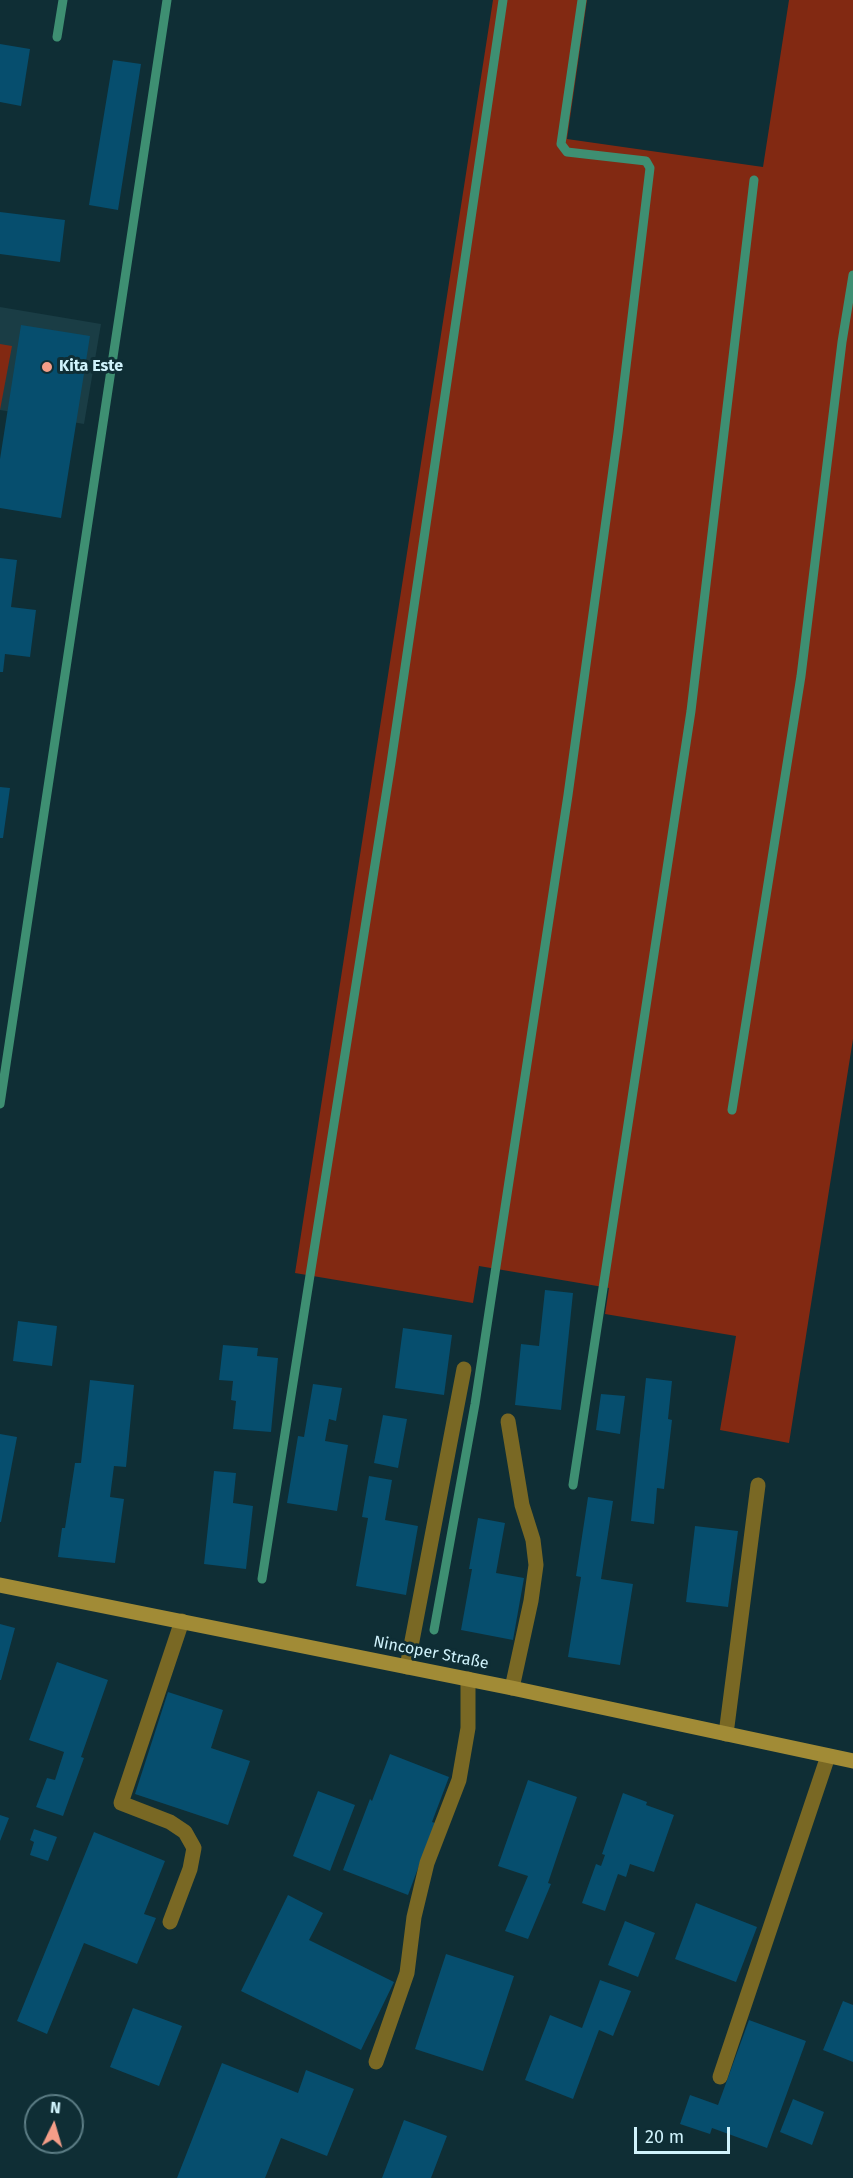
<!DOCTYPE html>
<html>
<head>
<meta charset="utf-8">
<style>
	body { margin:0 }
	#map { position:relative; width:853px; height:2178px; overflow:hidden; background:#0f2e35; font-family:"Fira Sans",sans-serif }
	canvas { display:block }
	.north { position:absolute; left:24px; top:2094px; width:60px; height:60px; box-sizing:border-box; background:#0f2e35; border:2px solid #5c7d85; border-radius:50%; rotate:5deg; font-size:16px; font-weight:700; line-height:24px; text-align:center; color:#d0f3fc }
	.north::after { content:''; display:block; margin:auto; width:21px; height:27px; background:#f49e88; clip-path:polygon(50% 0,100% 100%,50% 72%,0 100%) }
	.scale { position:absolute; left:634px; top:2127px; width:96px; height:27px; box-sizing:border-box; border:3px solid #d0f3fc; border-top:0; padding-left:8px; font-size:18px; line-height:21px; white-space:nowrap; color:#d0f3fc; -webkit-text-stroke:4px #0f2e35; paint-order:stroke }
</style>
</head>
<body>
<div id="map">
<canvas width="853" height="2178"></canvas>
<div class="north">N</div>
<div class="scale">20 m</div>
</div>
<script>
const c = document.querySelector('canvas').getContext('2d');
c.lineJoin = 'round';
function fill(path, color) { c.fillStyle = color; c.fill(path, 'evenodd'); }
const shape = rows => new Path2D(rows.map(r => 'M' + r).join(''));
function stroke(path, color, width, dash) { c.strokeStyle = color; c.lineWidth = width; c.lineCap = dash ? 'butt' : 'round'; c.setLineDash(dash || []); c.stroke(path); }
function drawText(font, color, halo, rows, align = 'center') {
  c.font = font + ' "Fira Sans",sans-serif'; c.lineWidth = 6; c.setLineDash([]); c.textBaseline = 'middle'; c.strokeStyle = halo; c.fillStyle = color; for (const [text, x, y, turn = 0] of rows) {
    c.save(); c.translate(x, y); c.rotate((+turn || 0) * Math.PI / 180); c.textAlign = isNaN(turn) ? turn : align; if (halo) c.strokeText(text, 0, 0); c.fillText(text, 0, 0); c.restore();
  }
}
fill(shape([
	[0,307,101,324,84,424,0,410]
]), '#1a3d45');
fill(shape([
	[493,0,587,0,567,139,763,167,789,0,853,0,853,1039,789,1443,720,1430,736,1336,605,1314,609,1288,479,1266,473,1303,295,1273],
	[0,344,12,346,0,410]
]), '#822912');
stroke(shape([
	[57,37,63,0],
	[0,1104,167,0],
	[732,1110,801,676,842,342,853,275],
	[573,1485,691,711,754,180],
	[262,1579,391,763,503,0],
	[434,1630,475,1404,568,795,618,433,650,168,646,161,567,152,561,144,582,0]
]), '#3e8f72', 9);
fill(shape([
	[0,44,30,49,21,106,0,102],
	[113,60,141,64,118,210,89,205],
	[0,212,65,220,60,262,0,254],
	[21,325,90,336,61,518,0,508,0,459],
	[0,558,17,560,11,607,36,610,30,657,5,654,3,672,0,672],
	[0,787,10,788,3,838,0,838],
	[545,1290,573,1293,561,1410,515,1405,521,1344,539,1346],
	[18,1321,57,1326,52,1366,13,1361],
	[403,1328,452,1335,444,1395,395,1388],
	[223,1345,258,1348,257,1356,278,1358,271,1432,233,1429,236,1401,231,1400,233,1381,219,1380],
	[646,1378,672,1381,668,1419,672,1420,664,1489,657,1488,654,1524,631,1521],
	[90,1380,134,1385,126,1467,114,1466,110,1497,124,1499,115,1563,58,1557,62,1528,65,1528,75,1463,81,1463],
	[313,1384,342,1388,336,1421,329,1419,325,1441,348,1445,337,1511,287,1503,298,1436,304,1437],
	[601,1394,625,1396,620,1434,596,1430],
	[383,1415,407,1419,398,1468,374,1463],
	[0,1434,17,1437,1,1522,0,1522],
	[214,1471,236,1473,233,1503,253,1506,246,1569,204,1564],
	[369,1476,392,1480,385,1520,418,1526,406,1595,356,1586,368,1518,362,1517],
	[588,1497,613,1501,601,1579,633,1584,620,1665,568,1657,581,1577,576,1576],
	[478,1518,505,1523,496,1573,524,1578,513,1640,461,1630,472,1569,469,1569],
	[695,1526,738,1531,728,1607,686,1602],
	[0,1624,15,1628,1,1680,0,1680],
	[57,1662,108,1680,81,1757,84,1758,63,1816,36,1807,47,1778,55,1780,64,1752,29,1740],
	[168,1692,223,1710,211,1748,250,1761,228,1825,135,1794],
	[390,1754,449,1777,432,1822,435,1823,408,1895,343,1870,370,1799,372,1801],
	[528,1780,577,1797,548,1883,551,1884,528,1939,505,1931,528,1876,498,1866],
	[318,1791,355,1805,330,1871,293,1856],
	[623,1793,647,1802,646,1805,674,1815,654,1872,630,1864,626,1877,618,1874,605,1911,582,1903,596,1864,601,1866,605,1855,602,1854],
	[0,1815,9,1818,0,1841],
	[34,1829,57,1837,48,1861,30,1855,34,1842,30,1840],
	[94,1832,165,1861,144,1914,156,1918,137,1964,84,1943,47,2034,17,2021],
	[288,1895,323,1913,309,1940,394,1982,361,2050,241,1991],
	[696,1903,757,1927,736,1982,675,1959],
	[625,1921,655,1933,638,1977,608,1965],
	[446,1954,514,1976,483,2071,415,2049],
	[600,1980,631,1991,613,2036,599,2030,573,2099,525,2080,550,2015,582,2028],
	[843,2001,853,2005,853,2062,823,2050],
	[133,2008,182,2026,159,2086,110,2067],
	[749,2020,806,2041,767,2148,712,2128,710,2134,680,2124,690,2095,718,2105],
	[222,2063,298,2093,306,2070,354,2089,327,2156,281,2138,265,2178,177,2178],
	[793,2099,824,2112,812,2145,780,2132],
	[404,2120,447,2136,431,2178,382,2178]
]), '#064e6e');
stroke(shape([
	[508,1421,522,1505,533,1540,536,1565,531,1601,512,1688],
	[407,1667,464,1369],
	[726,1734,758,1485],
	[170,1922,190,1869,194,1848,185,1832,170,1822,121,1803,182,1621],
	[376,2062,407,1973,414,1917,427,1863,459,1780,468,1728,468,1679],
	[720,2077,828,1756]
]), '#796824', 15);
stroke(shape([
	[0,1585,512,1688,853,1761]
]), '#a18b36', 15);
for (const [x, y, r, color] of [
	[47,367,6,"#f49e88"]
]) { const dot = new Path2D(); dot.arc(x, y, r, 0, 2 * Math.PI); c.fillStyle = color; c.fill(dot); stroke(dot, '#0f2e35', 2); }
drawText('bold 16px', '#d0f3fc', '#0f2e35', [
	["Kita Este",59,367]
], 'left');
drawText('16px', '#d0f3fc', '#0f2e35', [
	["Nincoper Straße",431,1653,11]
]);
</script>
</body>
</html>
